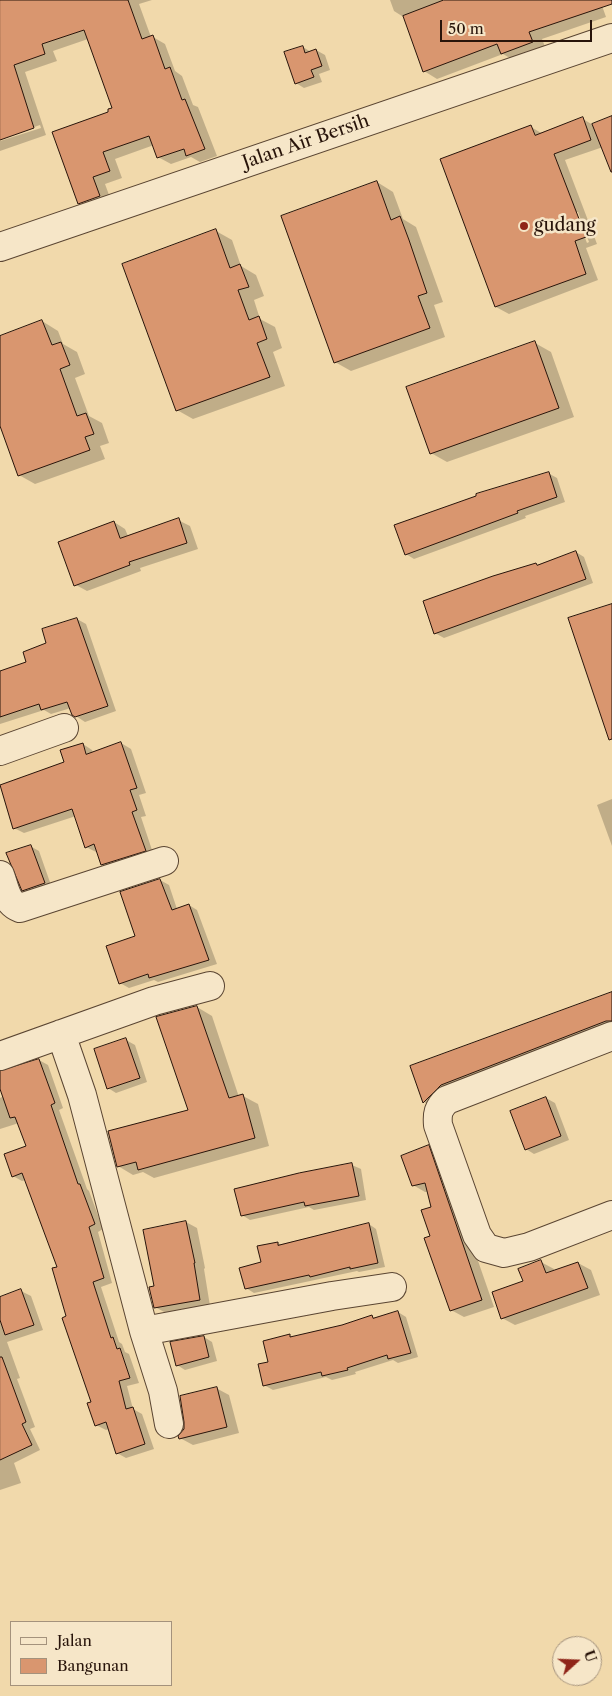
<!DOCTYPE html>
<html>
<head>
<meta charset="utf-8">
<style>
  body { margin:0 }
  #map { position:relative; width:612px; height:1696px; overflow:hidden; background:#f1d9ab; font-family:"Libre Caslon Text",serif }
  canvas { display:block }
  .legend { position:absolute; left:10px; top:1621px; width:162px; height:65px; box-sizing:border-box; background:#f6e6c8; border:1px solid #a4927c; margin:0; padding:6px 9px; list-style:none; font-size:15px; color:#28140a }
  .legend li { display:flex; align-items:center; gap:10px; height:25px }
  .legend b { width:25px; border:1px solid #a4927c }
  .north { position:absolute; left:552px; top:1636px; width:50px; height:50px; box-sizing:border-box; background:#f6e6c8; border:1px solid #a4927c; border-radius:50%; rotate:70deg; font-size:14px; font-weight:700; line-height:20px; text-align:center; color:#28140a }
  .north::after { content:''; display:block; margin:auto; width:18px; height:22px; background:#8f2418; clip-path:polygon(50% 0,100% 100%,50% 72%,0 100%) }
  .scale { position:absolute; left:440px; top:20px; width:152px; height:22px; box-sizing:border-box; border:2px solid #28140a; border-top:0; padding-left:6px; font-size:15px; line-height:18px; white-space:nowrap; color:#28140a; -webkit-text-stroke:4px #f6e6c8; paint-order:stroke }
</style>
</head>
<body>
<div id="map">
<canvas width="612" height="1696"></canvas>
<ul class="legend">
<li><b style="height:6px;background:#f6e6c8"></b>Jalan</li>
<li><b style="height:14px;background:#d9966f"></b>Bangunan</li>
</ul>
<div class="north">U</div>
<div class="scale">50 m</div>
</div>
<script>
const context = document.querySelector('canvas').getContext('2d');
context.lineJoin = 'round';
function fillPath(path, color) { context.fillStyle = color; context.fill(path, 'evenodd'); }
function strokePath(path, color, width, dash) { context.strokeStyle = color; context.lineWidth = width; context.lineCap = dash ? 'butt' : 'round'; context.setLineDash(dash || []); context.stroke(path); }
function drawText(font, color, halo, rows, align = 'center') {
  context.font = font + ' "Libre Caslon Text",serif'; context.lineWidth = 5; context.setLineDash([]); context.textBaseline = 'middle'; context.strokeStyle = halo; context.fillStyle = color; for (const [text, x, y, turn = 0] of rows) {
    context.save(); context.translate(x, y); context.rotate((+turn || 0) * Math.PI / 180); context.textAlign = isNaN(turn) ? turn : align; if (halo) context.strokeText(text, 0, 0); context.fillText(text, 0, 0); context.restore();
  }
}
fillPath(new Path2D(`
  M0,0H152L139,4L151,37H153L165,44L175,71L182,76L193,105L198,107L217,156L200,162L191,157L171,164L158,157L154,145L115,159L122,178L105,184L112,203L92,210L79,203L110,112L114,109L88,39L53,51L57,61L25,72L46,135L0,151V141L41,128L40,125L0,139Z
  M390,0H600L606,17L542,39L546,49L515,61L503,54L437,79L424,71L405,18L394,11Z
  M303,47L311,52L316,50L325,55L330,70L319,74L322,82L304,88L296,83Z
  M612,117V161L603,147L565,160L597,244L586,248L598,280L509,314L496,307L531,127L543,134L583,119L593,125ZM575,212H578L589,242L587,243Z
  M377,182L393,192L403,219L416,227L443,302L434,305L445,337L351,371L335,362Z
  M216,231L232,240L241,266L256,275L264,296L254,300L260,319L275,327L282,348L273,352L285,386L193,419L177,410Z
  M42,321L58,331L63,344L77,352L85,374L75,378L89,416L102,423L109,443L100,446L105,459L35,484L19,475L0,423V337Z
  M535,343L551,352L574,417L447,462L431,453Z
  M548,473L557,478L565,502L525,516L526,518L414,559L406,554Z
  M178,520L190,526L198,549L140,568L141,571L87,591L76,585L114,522L125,529L128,536Z
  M576,552L584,557L593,583L444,638L435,633L536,564L539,566Z
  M77,619L86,624L116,711L85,722L76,716L71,708L51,714L44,710L0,724V672L28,662Z
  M121,743L131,749L146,793L139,795L146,816L141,817L154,856L112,870L102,864L98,852H96L86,847L76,816L24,833L14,828L66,763L83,744L92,750L93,753Z
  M612,799V846L597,805Z
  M30,846L39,851L52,888L32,895L23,890Z
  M160,880L169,885L177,909L189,905L197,910L217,964L158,982L154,980L129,988L120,983Z
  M612,994V1031L436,1109L424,1102L411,1066Z
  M197,1007L212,1016L239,1097L243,1096L258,1104L269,1146L154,1178L143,1172L133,1175L118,1166L189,1110Z
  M126,1040L135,1045L147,1082L116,1093L108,1088Z
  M39,1060L48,1065L63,1108L59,1110L87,1189L89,1191L103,1229L98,1232L112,1283L101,1287L119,1342L122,1344L125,1352L129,1354L139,1383L127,1386L133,1409L142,1414L154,1449L126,1458L117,1453L109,1429L106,1430L96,1425L92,1403L68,1317L59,1267L26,1180L22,1181L13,1176L27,1147L19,1123L0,1129V1098L4,1096L0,1084V1072Z
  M546,1098L555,1103L569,1140L534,1154L526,1149Z
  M429,1147L441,1154L494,1307L464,1317L451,1310L432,1236V1208L428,1192H425L413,1185Z
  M352,1165L361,1169L366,1200L314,1210L309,1207L250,1220L242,1215Z
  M186,1222L197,1228L205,1268L204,1269L210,1306L166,1313L155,1307L156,1287Z
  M369,1224L376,1229L385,1267L359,1272L357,1271L254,1293L246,1288L277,1243L282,1245Z
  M541,1262L554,1269V1272L578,1263L591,1270L600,1295L515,1325L502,1318L524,1282Z
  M21,1291L31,1296L43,1330L7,1342L20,1378L17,1379L35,1427L30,1429L40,1450L14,1463L21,1483L0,1490V1298Z
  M398,1312L406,1317L418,1357L398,1363L393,1360L355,1372L356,1374L332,1380L326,1377L273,1390L264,1385L269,1363L290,1336L293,1338L342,1326L372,1317L376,1319Z
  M204,1337L212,1342L217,1361L185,1370L177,1365Z
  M216,1388L229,1395L239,1433L193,1445L180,1438Z`), '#0003');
const building = new Path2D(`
  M0,0H128L142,39L153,35L165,69L170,67L182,100L185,99L205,149L186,156L184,149L157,158L149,136L103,152L110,171L93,177L100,196L78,204L52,132L108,112V109L112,108L84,30L42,44L45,54L14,65L34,128L0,140Z
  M444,0H612V4L529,32L533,42L501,54L497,44L423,72L403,16Z
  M303,46L305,53L316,49L322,66L311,70L314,77L295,84L284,52Z
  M612,116V172H611L592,124Z
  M583,117L591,140L554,154L586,237L575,241L586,274L495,307L440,159L531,125L535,135Z
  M377,181L391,220L400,216L409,240L427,293L418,296L430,328L334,363L281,216Z
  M216,229L230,268L240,264L249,287L238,290L249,320L259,316L267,339L257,343L270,377L176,411L122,264Z
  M42,320L52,345L61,342L70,365L60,369L77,416L86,413L94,434L85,437L90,450L18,476L0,426V336Z
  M535,341L559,408L430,454L406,387Z
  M549,472L557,497L517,511L518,513L405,555L394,525L476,496V494Z
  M179,518L187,543L129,562L130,565L74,586L58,542L114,521L120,538Z
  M576,551L586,579L434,634L423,601L493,576L536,563L537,565Z
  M612,604V739L609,740L568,618Z
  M77,618L108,706L75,717L72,715L67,702L41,710L39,704L0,717V671L26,662L23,652L46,643L42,629Z
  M121,742L137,788L130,790L137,810L132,812L146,851L101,865L94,844L85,848L72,809L13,829L0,785L64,762L60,750L83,743L86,754Z
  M31,845L45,883L22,891L6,853Z
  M160,879L172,910L189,904L209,960L149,978L148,974L119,984L106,946L135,936L120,892Z
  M612,992V1021H606L441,1085L423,1103L410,1066Z
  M197,1006L229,1098L243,1094L255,1138L138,1170L136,1162L117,1167L108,1131L188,1110L156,1017Z
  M126,1038L140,1078L107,1089L94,1049Z
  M39,1059L55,1103L51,1105L78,1184H80L95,1224L89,1227L104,1278L93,1282L111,1338L113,1337L117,1349L120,1348L130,1378L119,1381L126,1409L133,1407L145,1444L116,1454L106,1422L95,1426L87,1403L91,1402L62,1318L66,1316L52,1268L57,1267L22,1173L12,1177L4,1154L26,1146L15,1117L10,1118L0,1089V1071Z
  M546,1097L561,1136L525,1150L510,1111Z
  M429,1145L482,1300L450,1311L424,1238L430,1236L421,1210L431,1207L425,1183L412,1186L401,1156Z
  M352,1163L359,1196L305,1206L304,1202L241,1216L234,1189L299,1173Z
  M186,1221L195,1263H194L200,1300L154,1308L149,1287L154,1286L143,1230Z
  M369,1223L378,1263L350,1269V1267L310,1277L309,1275L245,1289L239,1268L261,1262L257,1246L278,1242V1245Z
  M541,1260L546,1273L578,1262L588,1288L501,1319L492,1292L523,1281L518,1269Z
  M21,1289L34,1325L5,1335L0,1320V1297Z
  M398,1311L411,1353L388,1359L387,1355L347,1368L348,1370L322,1376L321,1372L263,1386L258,1364L268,1362L263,1341L290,1334V1337L342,1325L372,1315L373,1318Z
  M204,1336L209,1357L176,1366L170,1342Z
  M0,1357H2L26,1422L22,1424L32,1445L0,1460Z
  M217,1387L227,1427L179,1439L178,1436L184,1429V1422L180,1396Z`);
fillPath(building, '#d9966f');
strokePath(building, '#28140a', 1);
const minor = new Path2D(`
  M0,247L612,38
  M0,751L64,728
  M0,875C5,888 6,903 20,908L164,861
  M61,1034L82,1095L144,1331L163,1391L169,1424
  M612,1036L447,1100C438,1108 437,1114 438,1125L477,1235L486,1248L504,1253L529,1247L612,1215
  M0,1056L154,1001L210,986
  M144,1331L332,1296L392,1287`);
strokePath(minor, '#5a4532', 30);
strokePath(minor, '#f6e6c8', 28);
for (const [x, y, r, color] of [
  [524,226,5,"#8f2418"]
]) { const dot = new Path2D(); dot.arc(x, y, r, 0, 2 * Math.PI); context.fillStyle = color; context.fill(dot); strokePath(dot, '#f6e6c8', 2); }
drawText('18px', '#28140a', '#f6e6c8', [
  ["Jalan Air Bersih",306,142,-19]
]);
drawText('18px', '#28140a', '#f6e6c8', [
  ["gudang",534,226]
], 'left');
</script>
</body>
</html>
